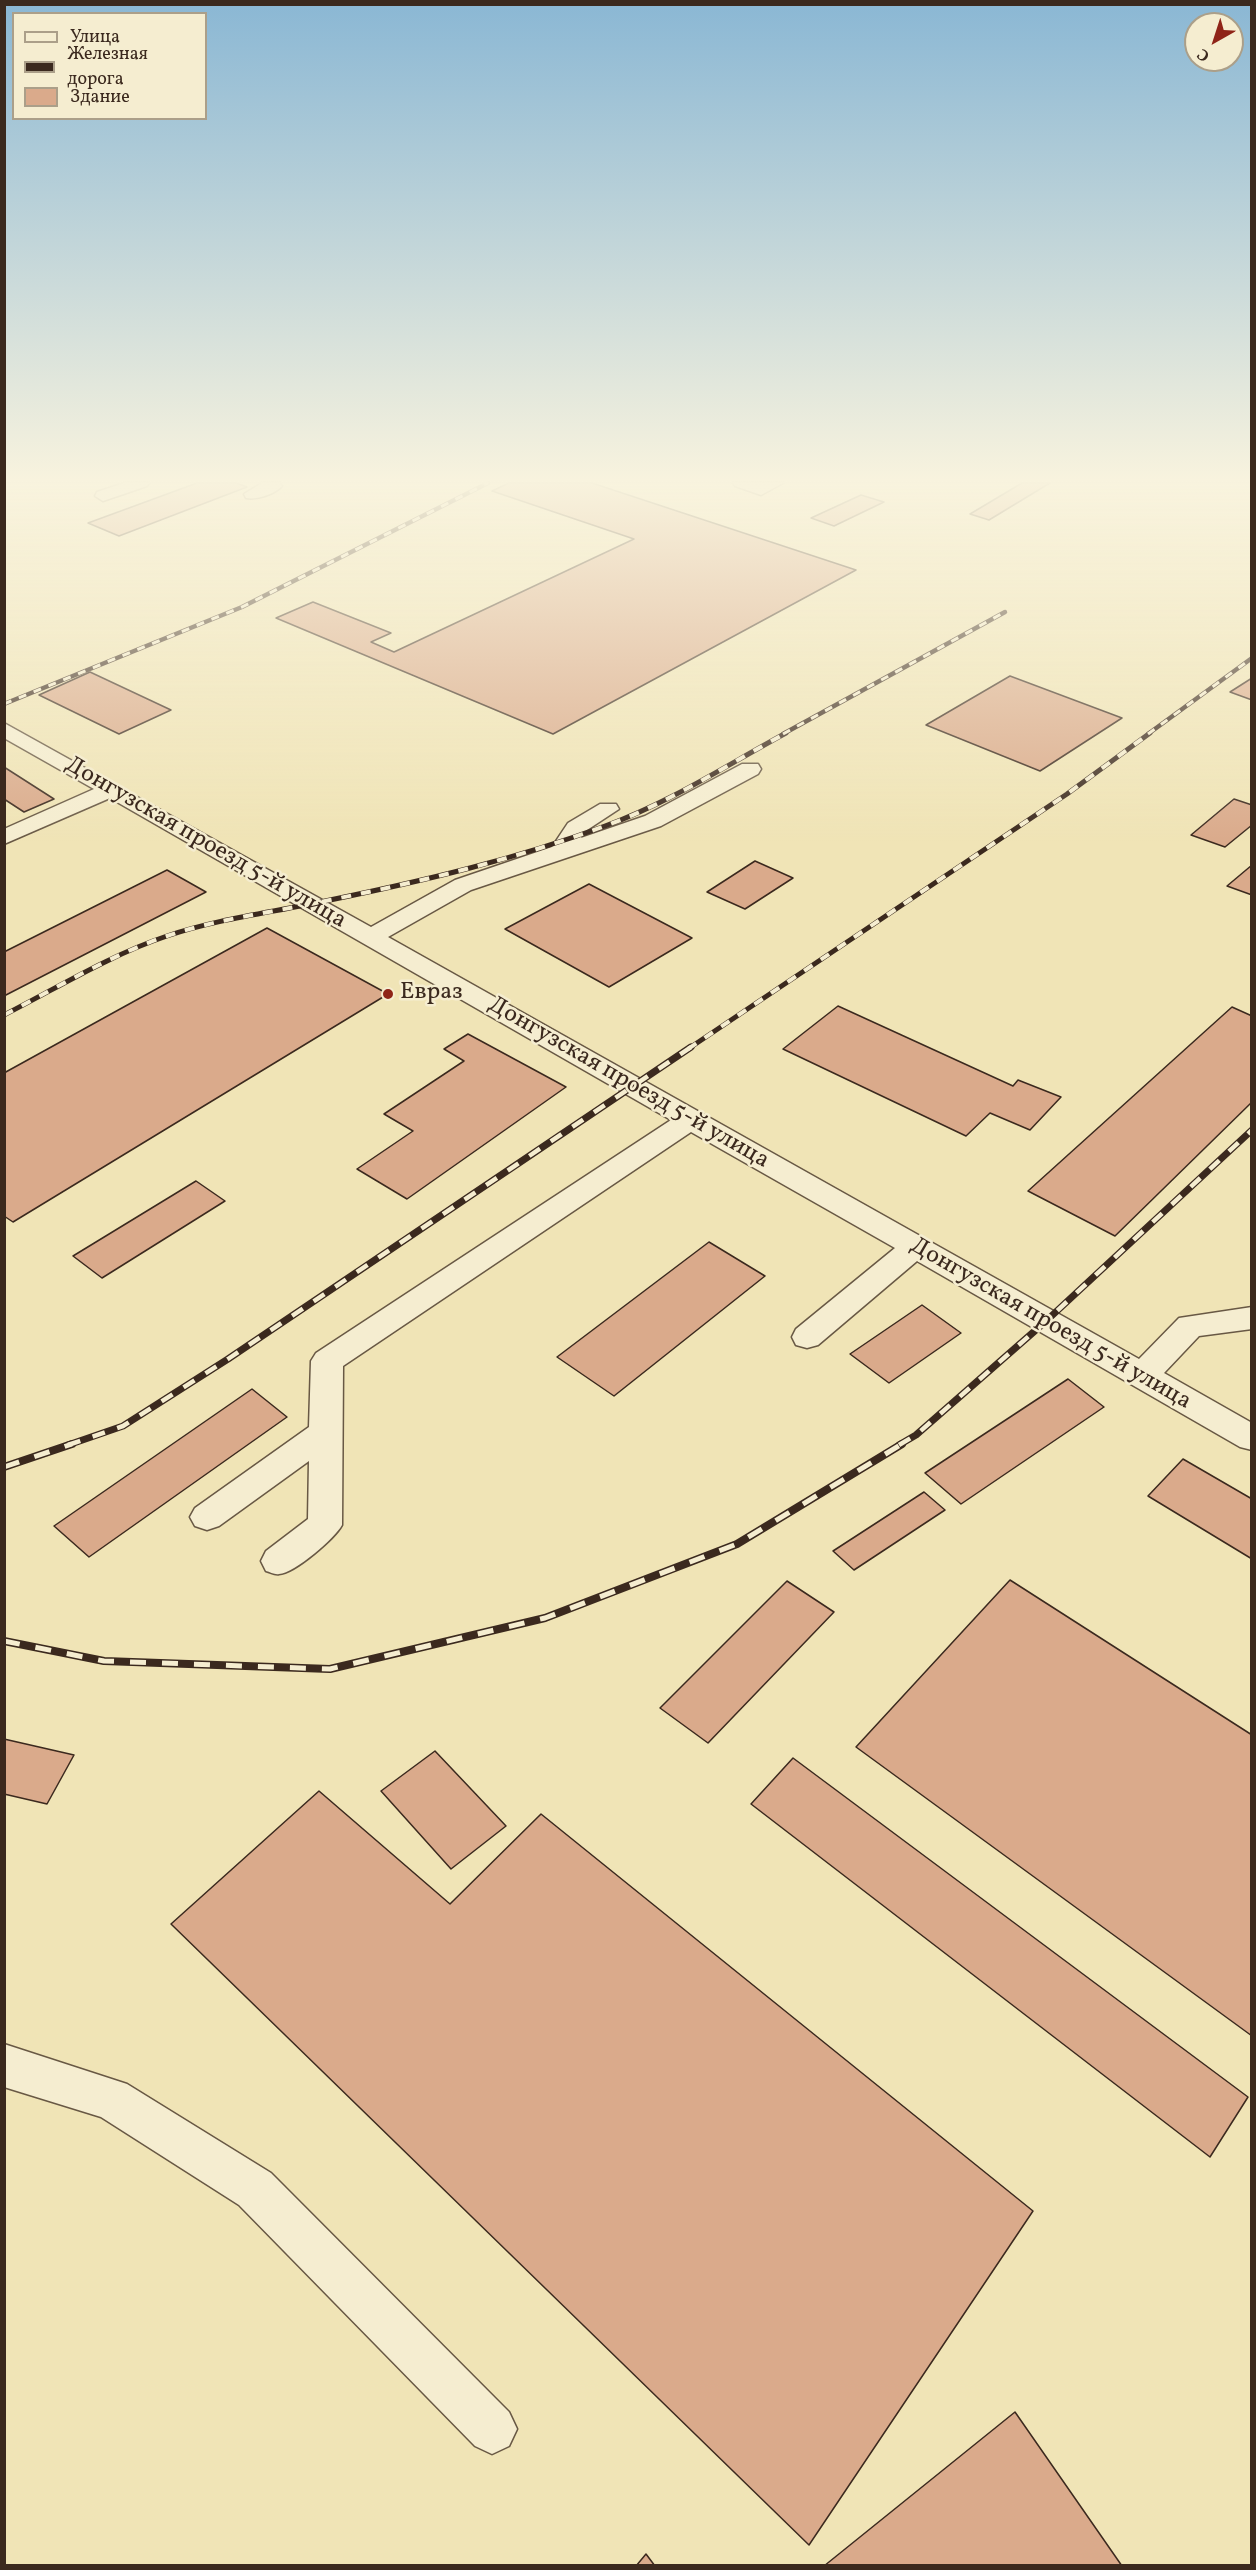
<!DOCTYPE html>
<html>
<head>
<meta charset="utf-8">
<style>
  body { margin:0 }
  #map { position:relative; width:1256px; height:2570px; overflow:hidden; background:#f0e4b6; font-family:Vollkorn,serif }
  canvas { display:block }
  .frame { position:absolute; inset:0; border:6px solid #3b291e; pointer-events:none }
  .legend { position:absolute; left:12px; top:12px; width:195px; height:108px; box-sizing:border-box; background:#f5edd0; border:2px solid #ab9f89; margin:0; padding:8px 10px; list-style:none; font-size:18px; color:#3b291e }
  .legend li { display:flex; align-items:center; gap:12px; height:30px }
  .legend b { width:30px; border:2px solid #ab9f89 }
  .north { position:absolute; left:1184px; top:12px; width:60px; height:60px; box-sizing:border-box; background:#f5edd0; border:2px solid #ab9f89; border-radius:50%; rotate:219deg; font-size:16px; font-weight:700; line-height:24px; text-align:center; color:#3b291e }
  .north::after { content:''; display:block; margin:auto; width:21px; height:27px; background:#8f2418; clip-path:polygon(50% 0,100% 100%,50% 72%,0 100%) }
</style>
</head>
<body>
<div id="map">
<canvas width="1256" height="2570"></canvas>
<div class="frame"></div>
<ul class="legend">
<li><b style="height:8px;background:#f5edd0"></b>Улица</li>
<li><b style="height:8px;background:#3b291e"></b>Железная дорога</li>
<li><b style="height:16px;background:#daaa8b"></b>Здание</li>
</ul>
<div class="north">С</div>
</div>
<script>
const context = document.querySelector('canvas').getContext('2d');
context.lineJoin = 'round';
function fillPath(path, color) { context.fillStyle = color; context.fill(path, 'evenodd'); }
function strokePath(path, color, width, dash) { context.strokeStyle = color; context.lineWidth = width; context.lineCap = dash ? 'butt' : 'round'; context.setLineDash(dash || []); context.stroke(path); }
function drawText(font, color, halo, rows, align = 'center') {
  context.font = font + ' Vollkorn,serif'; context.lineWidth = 5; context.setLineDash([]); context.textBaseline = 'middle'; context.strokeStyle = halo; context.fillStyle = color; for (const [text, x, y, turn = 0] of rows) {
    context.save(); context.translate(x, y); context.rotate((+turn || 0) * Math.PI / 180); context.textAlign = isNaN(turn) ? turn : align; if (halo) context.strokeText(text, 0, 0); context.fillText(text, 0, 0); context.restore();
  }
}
const building = new Path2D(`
  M197,483H236L247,487L119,536L88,523Z
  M509,483H592L856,570L553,734L276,618L313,602L391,633L371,642L394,652L634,539L492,491Z
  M1022,483H1050L989,520L970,514Z
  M861,495L884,502L834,526L811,518Z
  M90,672L171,710L119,734L39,695Z
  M1010,676L1122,718L1040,771L926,725Z
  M1252,678V700L1230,692Z
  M4,767L54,799L24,812L4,799Z
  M1234,799L1252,805V825L1225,847L1191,835Z
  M755,861L793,878L745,909L707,892Z
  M1252,865V895L1227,886Z
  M167,870L206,892L4,996V952Z
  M589,884L692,938L609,987L505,929Z
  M267,928L388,994L13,1222L4,1216V1073Z
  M838,1006L1013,1086L1018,1080L1061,1097L1030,1130L990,1113L966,1136L783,1049Z
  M1232,1007L1252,1016V1102L1115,1236L1028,1191Z
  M468,1034L566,1087L407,1199L357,1169L413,1131L384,1114L464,1061L444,1049Z
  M196,1181L225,1201L102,1278L73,1256Z
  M709,1242L765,1276L614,1396L557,1357Z
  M922,1305L961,1333L889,1383L850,1354Z
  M1068,1379L1104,1407L961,1504L925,1473Z
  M252,1389L287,1417L89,1557L54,1526Z
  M1183,1459L1252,1499V1559L1148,1496Z
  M924,1492L945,1510L854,1570L833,1551Z
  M1010,1580L1252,1735V2036L856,1747Z
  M787,1581L834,1612L708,1743L660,1708Z
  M4,1739L74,1755L47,1804L4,1794Z
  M435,1751L506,1826L451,1869L381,1791Z
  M793,1758L1248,2097L1210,2157L751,1804Z
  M319,1791L450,1904L541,1814L1033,2211L809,2545L171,1924Z
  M1015,2412L1122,2566H824Z
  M646,2554L655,2566H636Z`);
fillPath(building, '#daaa8b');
strokePath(building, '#3b291e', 1.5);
const minor = new Path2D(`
  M124,483H149L147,486L103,501L95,496L97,492Z
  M262,483H280L282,486C275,494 257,500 246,498L244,494Z
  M733,483H783L761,495L735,486Z
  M4,723L371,927L455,880L552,847L568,823L600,804H616L619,809L584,832L581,838L645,816L742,764H758L761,769L758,774L661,826L471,890L388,937L1139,1359L1179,1318L1252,1307V1329L1199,1336L1164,1373L1252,1423V1450L1240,1447L917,1261L818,1345L807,1348L796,1345L792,1337L796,1329L895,1248L691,1132L343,1366L342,1525C335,1538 295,1573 279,1574C275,1575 270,1572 266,1571L261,1561L266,1551L308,1519L309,1461L219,1526L207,1530L195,1526L190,1517L195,1508L309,1427L311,1361L316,1353L671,1120L110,798L4,844V829L94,789L4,738Z
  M4,2044L127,2084L271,2173L509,2412L517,2429L509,2446L492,2454L475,2446L239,2205L101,2117L4,2087Z`);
strokePath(minor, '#685844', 3);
fillPath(minor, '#f5edd0');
const railFar3 = new Path2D(`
  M4,704L242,607L488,483
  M783,734L1005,612
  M1148,734L1252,658`);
const railFar2 = new Path2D(`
  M4,1015C57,988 110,955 167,936C220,918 276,912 330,900C423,881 516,859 605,826C669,803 727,765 786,733
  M688,1049L1067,794L1150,733`);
const railFar1 = new Path2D(`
  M68,1445L123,1426L228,1359L691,1047
  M899,1445L916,1435L1045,1322L1252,1130`);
const rail = new Path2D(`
  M4,1467L72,1444
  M4,1641L104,1661L330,1669L545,1618L737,1544L902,1444`);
strokePath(railFar3, '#3b291e', 4.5);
strokePath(railFar2, '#3b291e', 5);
strokePath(railFar1, '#3b291e', 7);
strokePath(rail, '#3b291e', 8);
strokePath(railFar3, '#f5edd0', 3, [8]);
strokePath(railFar2, '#f5edd0', 4, [10]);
strokePath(railFar1, '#f5edd0', 4.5, [13]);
strokePath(rail, '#f5edd0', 5, [16]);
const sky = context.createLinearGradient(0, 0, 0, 843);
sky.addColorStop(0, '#8ab7d4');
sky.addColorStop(0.57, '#f8f3de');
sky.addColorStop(1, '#f8f3de00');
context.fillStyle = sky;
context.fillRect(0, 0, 1256, 843);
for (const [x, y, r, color] of [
  [388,994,6,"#8f2418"]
]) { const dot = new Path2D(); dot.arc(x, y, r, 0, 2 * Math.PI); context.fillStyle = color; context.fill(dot); strokePath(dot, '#f5edd0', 2); }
drawText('24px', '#3b291e', '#f5edd0', [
  ["Донгузская проезд 5-й улица",205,844,30],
  ["Донгузская проезд 5-й улица",628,1084,30],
  ["Донгузская проезд 5-й улица",1050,1325,30]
]);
drawText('24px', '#3b291e', '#f5edd0', [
  ["Евраз",400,994]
], 'left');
</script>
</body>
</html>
